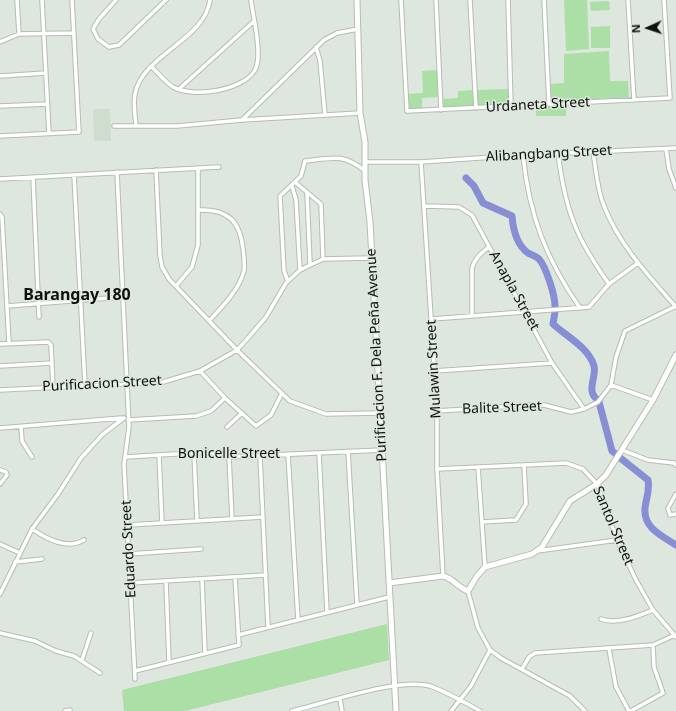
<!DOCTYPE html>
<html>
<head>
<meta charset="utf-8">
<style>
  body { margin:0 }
  #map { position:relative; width:676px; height:711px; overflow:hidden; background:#dee7dd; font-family:"Noto Sans",sans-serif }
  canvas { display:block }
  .north { position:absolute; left:628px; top:8px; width:40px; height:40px; -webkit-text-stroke:3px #dee7dd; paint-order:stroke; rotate:267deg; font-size:11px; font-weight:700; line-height:16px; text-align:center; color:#0e110e }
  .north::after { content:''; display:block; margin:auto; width:14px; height:18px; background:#0e110e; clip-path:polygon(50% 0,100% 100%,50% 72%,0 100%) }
</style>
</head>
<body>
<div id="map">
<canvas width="676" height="711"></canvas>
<div class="north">N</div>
</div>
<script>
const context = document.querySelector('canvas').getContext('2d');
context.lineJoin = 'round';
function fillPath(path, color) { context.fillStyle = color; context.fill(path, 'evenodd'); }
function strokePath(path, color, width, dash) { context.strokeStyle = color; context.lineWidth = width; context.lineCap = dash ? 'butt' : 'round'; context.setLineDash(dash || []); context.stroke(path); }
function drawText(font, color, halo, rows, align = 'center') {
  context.font = font + ' "Noto Sans",sans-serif'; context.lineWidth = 3; context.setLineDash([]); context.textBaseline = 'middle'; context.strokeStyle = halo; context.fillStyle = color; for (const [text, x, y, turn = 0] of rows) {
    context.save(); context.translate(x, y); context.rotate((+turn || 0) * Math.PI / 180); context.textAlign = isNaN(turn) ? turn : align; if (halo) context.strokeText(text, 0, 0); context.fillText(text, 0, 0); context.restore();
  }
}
fillPath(new Path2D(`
  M93,109H110L111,141H94Z`), '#ceddcd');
fillPath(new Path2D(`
  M564,0H587L589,49L566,51Z
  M609,1L610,10L591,11L590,2Z
  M610,26V48H591V27Z
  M609,51L610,81H628L629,97L550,102V84L564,83V54Z
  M437,70L438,97L422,98V109L408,110L407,94L423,93L422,71Z
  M508,89L510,104L478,106L477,90Z
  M473,90L474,105L442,108V99L458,98V91Z
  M566,106V116H536V107Z
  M387,624L389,660L185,711H124L122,690Z`), '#abdfa6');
strokePath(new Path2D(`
  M466,178L474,186L483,203L512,216C513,229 517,245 528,253C531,255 536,256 539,259C546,267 555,295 555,306
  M555,312L553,324C566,336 589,348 594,366C597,377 585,391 598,400
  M599,402L612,451L616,454
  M619,457L648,480C650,491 646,498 645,508C643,528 662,536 676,545`), '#888ed4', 7);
const street = new Path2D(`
  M17,0L19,34
  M42,0L49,133
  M116,0L99,19L93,29L98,39L109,47L119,45L166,0
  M401,0L407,111L670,98L664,0
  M436,0L441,110
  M470,0L476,108
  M508,0L511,106
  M544,0L549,104
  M628,0L634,100
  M0,42L19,34L74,33
  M316,47L320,61L325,115
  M151,66C158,73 165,82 173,87C193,98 243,91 255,70C263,55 253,17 251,0
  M0,76L46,73
  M179,89L253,22
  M0,106L48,104
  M242,120L324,40L337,33L358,29
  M136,125C135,115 133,104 135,94C142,55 205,40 210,0
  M114,126H177L242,120L360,113
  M0,136L79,132L72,0
  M666,149L669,169L676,188
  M593,152C596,170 597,189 604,206C619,245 649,276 676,307
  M558,153C565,210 576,238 609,284
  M523,155C529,215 546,259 580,308
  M365,162H421L523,155L676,148
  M421,162L437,411V469L443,576
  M156,170L160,256L162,267L169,279L237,350L290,401L326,414L380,413
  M117,172L129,427L124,464L135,679
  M74,175L85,385
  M33,177L39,317
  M0,179L219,167
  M296,183L321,204L323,259
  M292,186L296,200L300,270
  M307,193L310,264
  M425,206L459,207L472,215L552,363L584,409
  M199,210C228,209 240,221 243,249C244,256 245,263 244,271C239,290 222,307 209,321
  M0,214L2,217L9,343
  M288,281L284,271L280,196L301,176L305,161C332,158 343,153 365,171
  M176,286L192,267L198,245V168
  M7,306L122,297
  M472,316V268C475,258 481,253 489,247
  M432,319L589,307L609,284L638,263
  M0,344L48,342L51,345L53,387
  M0,366L52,363
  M200,371L225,398L256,426L271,415L282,393
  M434,371L552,363
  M611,385L653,400
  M0,390L163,382L200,371L237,350L248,338L266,317L286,283L300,270L323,259L371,258
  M437,411L530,405H544L571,412L584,409L598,402L611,385L616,357L625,331L676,306
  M128,420L196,416L211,411L225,398
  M21,427L22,441L32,457
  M227,427L242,413
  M0,428L122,418
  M622,450L648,460L674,463L676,465
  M348,451L357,605
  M194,453L197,521
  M319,453L327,612
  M288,454L298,620
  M159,455L162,523
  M260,456L268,627
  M125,457L209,452L229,457L382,450
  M229,457L232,519
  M478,467L485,567
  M437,469L566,463L583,469L597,484L617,540L636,580L653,610L676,637
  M0,470L6,472L7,475L0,484
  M676,494L668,508L670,515L676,514
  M482,522L516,520L526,504L524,465
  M128,525L263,517
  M32,529C47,539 67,550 84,540
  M0,544L20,553
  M537,551L617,540
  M129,554L201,549
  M15,562L42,559
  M202,579L205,653
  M166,581L169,662
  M130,583L266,575
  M468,591L478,628L490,650L501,658L570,696L585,711
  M0,594L32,529L58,494L81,458L103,434L124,418
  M601,619C617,625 638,616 653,610
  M0,633L35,641L56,651L74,656L100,673
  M238,635L389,597
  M609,649L616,687L629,711
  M82,660L91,633
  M522,669L529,657L535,653L653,645L675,635
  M135,671L239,645L235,577
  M340,699L342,711
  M65,711L70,710
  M292,711C326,703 399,677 430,686C447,692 464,702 480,711
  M451,711L471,686L490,650
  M631,711L663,693L654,667L653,645`);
const secondary = new Path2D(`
  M357,0L360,113L365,142V180L370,222L396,711
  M389,583L443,576C453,578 458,588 468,591L477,576L485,567L532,554L542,547L570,501L597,484L606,475L653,400L676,355`);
strokePath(street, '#b4bdb3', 5.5);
strokePath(secondary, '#b4bdb3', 7);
strokePath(street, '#fff', 3.5);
strokePath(secondary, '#fff', 5);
drawText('14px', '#0e110e', '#dee7dd', [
  ["Urdaneta Street",538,105,-3],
  ["Alibangbang Street",549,154,-3],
  ["Anapla Street",514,291,61],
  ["Purificacion F. Dela Peña Avenue",377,355,-93],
  ["Mulawin Street",434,369,-93],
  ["Purificacion Street",102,384,-3],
  ["Balite Street",502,408,-2],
  ["Bonicelle Street",229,454],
  ["Santol Street",613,526,67],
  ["Eduardo Street",129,549,-93]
]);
drawText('bold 16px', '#0e110e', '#dee7dd', [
  ["Barangay 180",77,295]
]);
</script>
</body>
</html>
